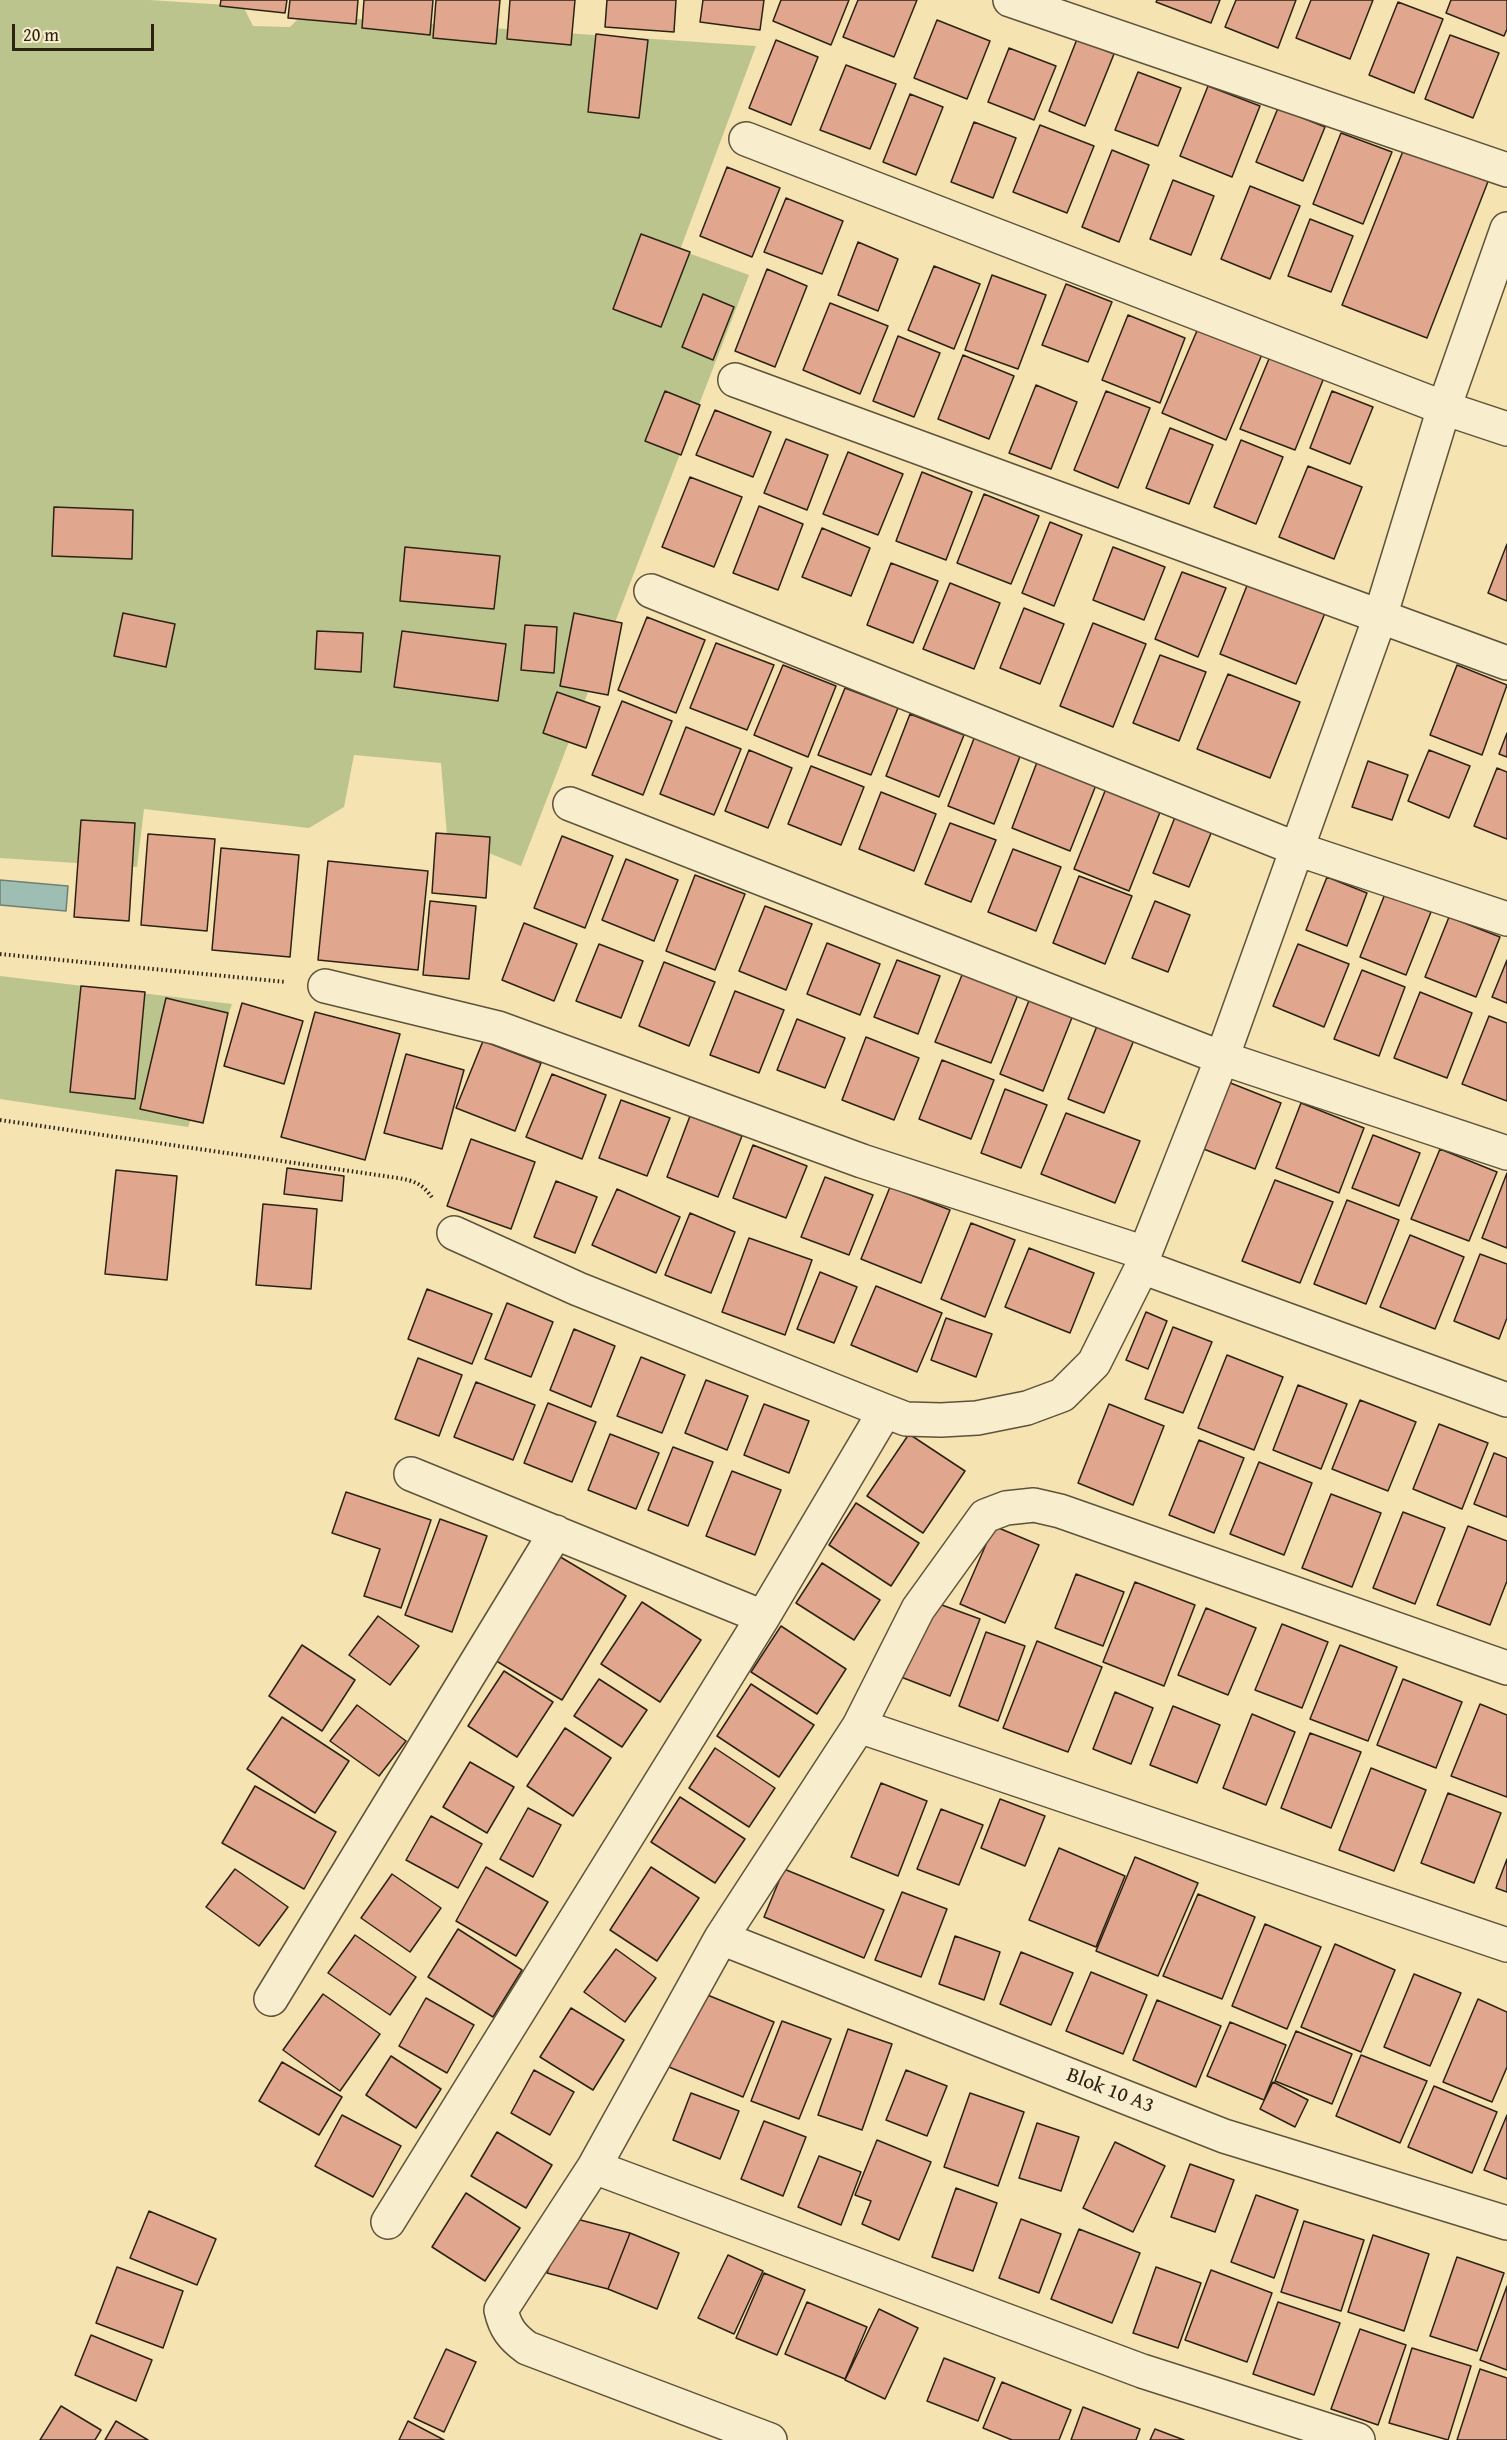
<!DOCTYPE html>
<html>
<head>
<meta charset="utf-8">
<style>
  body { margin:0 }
  #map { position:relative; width:1507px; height:2440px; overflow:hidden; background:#f5e3b1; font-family:"Gentium Book Plus",serif }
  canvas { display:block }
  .scale { position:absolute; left:12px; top:24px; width:142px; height:27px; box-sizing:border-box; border:3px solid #2c2214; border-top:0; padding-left:8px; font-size:18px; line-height:21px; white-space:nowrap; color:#2c2214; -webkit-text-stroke:4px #f8edcc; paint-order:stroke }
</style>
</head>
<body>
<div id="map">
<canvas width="1507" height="2440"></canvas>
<div class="scale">20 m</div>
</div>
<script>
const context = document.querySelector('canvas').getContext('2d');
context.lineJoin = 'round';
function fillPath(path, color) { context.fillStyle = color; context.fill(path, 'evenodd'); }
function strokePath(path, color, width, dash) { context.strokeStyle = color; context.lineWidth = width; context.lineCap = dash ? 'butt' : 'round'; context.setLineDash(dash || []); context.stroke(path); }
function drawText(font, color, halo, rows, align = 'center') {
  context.font = font + ' "Gentium Book Plus",serif'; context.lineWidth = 4.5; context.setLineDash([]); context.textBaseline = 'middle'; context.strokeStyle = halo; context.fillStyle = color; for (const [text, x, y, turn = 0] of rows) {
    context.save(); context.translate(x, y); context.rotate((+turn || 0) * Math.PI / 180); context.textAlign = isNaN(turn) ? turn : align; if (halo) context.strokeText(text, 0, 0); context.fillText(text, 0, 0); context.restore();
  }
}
fillPath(new Path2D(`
  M0,0H149L243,6L253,26L290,27L302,15L756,46L680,250L749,275L521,866L447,836L441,763L354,755L344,807L309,828L144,809L137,867L0,858Z
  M0,976L232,1004L188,1127L0,1099Z`), '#bbc48d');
const water = new Path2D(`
  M0,880L68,886L66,911L0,905Z`);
fillPath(water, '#9ebdb3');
strokePath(water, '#707f73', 1.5);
const building = new Path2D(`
  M221,0H287L285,13L220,6Z
  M290,0H358L356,24L288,18Z
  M364,0H433L430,35L362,28Z
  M436,0H500L496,44L433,38Z
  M510,0H575L571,45L507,39Z
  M607,0H676L674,32L605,27Z
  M703,0H764L760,30L700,22Z
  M781,0H849L831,45L773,21Z
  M858,0H917L894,57L843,37Z
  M1157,0H1220L1211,23L1156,2Z
  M1236,0H1296L1278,48L1225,27Z
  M1311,0H1373L1350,59L1296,38Z
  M1451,0H1507V29L1504,36L1446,13Z
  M1398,2L1443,19L1414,93L1369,75Z
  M937,20L990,41L967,99L914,78Z
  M596,34L648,40L639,118L588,112Z
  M1450,35L1499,53L1473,118L1425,99Z
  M1077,39L1114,54L1085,126L1049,111Z
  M776,40L818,57L791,125L749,108Z
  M1009,48L1056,66L1034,120L988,102Z
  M846,65L896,84L870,149L820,130Z
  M1138,72L1181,88L1158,146L1115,130Z
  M1208,86L1260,106L1232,177L1180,156Z
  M910,94L943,107L916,175L883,162Z
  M1278,108L1325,127L1303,181L1256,162Z
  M974,122L1016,138L993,198L951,182Z
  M1040,125L1094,146L1067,213L1013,192Z
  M1341,133L1392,152L1363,224L1313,204Z
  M1405,146L1489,179L1427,338L1342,305Z
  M1112,150L1149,165L1119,242L1082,227Z
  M727,167L780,188L752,257L700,236Z
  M1173,180L1214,196L1191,255L1150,239Z
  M1250,186L1300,206L1270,279L1221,259Z
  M786,198L843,221L822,274L764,252Z
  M1310,219L1353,236L1331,292L1288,276Z
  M641,234L690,252L661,327L613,309Z
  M858,242L898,259L878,311L838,295Z
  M934,266L980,284L954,349L908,330Z
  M767,269L807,286L775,367L735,351Z
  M992,275L1046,295L1018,369L965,350Z
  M1066,284L1112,302L1088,362L1042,345Z
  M703,294L734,307L713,360L682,347Z
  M830,303L888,326L860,394L803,370Z
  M1128,315L1185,338L1160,403L1102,380Z
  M1199,326L1263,352L1226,440L1162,413Z
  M898,336L940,353L914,417L873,401Z
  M1271,354L1325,375L1295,450L1240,429Z
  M963,355L1014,376L989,439L938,419Z
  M1036,385L1077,402L1051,469L1009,453Z
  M665,391L700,405L681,455L645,441Z
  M1106,391L1150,408L1118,488L1074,470Z
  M1332,391L1373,407L1350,464L1310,448Z
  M715,410L771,432L753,477L696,455Z
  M1170,428L1213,445L1189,504L1146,488Z
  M786,439L828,455L807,510L764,493Z
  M1241,440L1283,457L1256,524L1214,507Z
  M848,452L903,474L878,535L823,514Z
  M1308,466L1362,487L1334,559L1279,537Z
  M922,472L972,492L946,560L896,541Z
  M690,477L742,497L714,567L662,547Z
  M984,494L1039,516L1011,584L957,563Z
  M759,506L803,524L778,590L733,573Z
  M54,507L133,510L132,559L52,556Z
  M1050,522L1082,535L1054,606L1022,593Z
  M822,528L870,548L851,596L802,577Z
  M1507,544V601L1488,593Z
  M405,547L500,556L494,609L400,601Z
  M1113,547L1165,567L1144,620L1093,600Z
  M891,563L938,581L913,643L867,625Z
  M1182,572L1226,588L1198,657L1155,639Z
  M950,583L1000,603L974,669L923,649Z
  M1248,583L1325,613L1296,684L1220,654Z
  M1024,608L1064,624L1040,684L1000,668Z
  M123,613L175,624L166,667L114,656Z
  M574,613L622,623L608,695L560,686Z
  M647,617L705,640L676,713L618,690Z
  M1093,623L1146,644L1113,727L1060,706Z
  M525,625L557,627L554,673L521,670Z
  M317,631L363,633L361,672L315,669Z
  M402,631L506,644L498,701L394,687Z
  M716,643L774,665L747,730L690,708Z
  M1160,655L1206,672L1179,741L1133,723Z
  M783,665L836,686L808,757L754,735Z
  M1457,665L1507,685L1482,755L1430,735Z
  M1228,674L1300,702L1270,778L1197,749Z
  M845,688L898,708L871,775L818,755Z
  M557,692L600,707L586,748L543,733Z
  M622,701L672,721L643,795L592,775Z
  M910,714L964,735L939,797L886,776Z
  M686,727L741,749L714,815L660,794Z
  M978,728L1024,746L994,824L948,806Z
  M1507,733V757L1499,754Z
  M749,750L792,768L768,828L725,811Z
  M1429,750L1470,766L1449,818L1408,801Z
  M1039,757L1098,780L1070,851L1012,828Z
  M1368,761L1408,775L1392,820L1352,807Z
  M811,766L864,787L841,845L788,824Z
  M1497,768L1507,772V839L1474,826Z
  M1111,776L1166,797L1129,891L1074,869Z
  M881,792L936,814L914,871L859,849Z
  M1177,812L1214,826L1189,887L1153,873Z
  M81,820L135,823L129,921L74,917Z
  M950,823L996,840L971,902L925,884Z
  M436,833L490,837L486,898L432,893Z
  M148,834L215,839L207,931L141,925Z
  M562,836L613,856L585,928L534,908Z
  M221,848L299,855L290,957L212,950Z
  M1013,849L1061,867L1036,931L988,912Z
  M626,859L678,880L654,941L602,920Z
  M328,861L428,871L418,970L318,960Z
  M695,875L745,894L715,970L666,951Z
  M1079,876L1132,896L1105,964L1053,943Z
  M1327,877L1367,893L1347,946L1306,930Z
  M1385,894L1431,912L1406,975L1360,957Z
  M430,901L476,906L469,979L423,975Z
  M1155,901L1190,915L1168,972L1132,958Z
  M765,906L812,924L786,990L739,971Z
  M1449,917L1500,937L1476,997L1425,977Z
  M524,923L577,944L554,1001L502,980Z
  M827,943L880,964L860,1015L807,994Z
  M599,944L643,961L621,1018L576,1001Z
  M1298,944L1349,964L1324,1027L1273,1006Z
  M897,960L940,976L918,1034L874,1017Z
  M1507,960V1003L1492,997Z
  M664,962L715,982L689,1046L639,1026Z
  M966,965L1021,987L991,1063L935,1042Z
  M1362,970L1405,987L1379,1056L1334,1039Z
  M81,986L145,992L135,1099L70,1092Z
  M735,991L784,1010L759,1073L710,1055Z
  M1420,992L1472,1013L1447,1078L1394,1058Z
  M166,998L228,1013L203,1123L140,1109Z
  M1030,998L1073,1015L1043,1091L1000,1074Z
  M242,1003L303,1021L284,1084L224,1066Z
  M315,1012L400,1034L365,1160L281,1137Z
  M1489,1016L1507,1023V1101L1462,1084Z
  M797,1019L845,1038L825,1088L777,1070Z
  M1097,1026L1134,1040L1104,1113L1068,1099Z
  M866,1037L919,1058L894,1120L842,1100Z
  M483,1041L541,1063L515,1131L456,1108Z
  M406,1054L464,1070L442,1149L384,1133Z
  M942,1060L994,1080L971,1139L919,1119Z
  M552,1074L606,1095L582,1159L526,1137Z
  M1228,1082L1281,1103L1255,1169L1201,1148Z
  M1005,1089L1047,1105L1021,1168L981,1153Z
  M621,1100L670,1118L647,1176L599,1158Z
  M1301,1103L1364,1128L1339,1193L1276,1168Z
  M1066,1113L1140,1141L1115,1203L1041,1174Z
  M690,1116L742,1136L718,1197L667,1177Z
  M1373,1135L1420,1153L1399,1206L1352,1188Z
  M471,1139L535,1162L511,1229L447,1206Z
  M753,1145L807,1166L786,1218L733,1198Z
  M1440,1149L1497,1172L1469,1241L1411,1219Z
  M287,1168L344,1176L342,1201L284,1194Z
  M116,1170L177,1176L167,1280L105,1274Z
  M1507,1173V1248L1482,1238Z
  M825,1177L873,1195L849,1255L801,1237Z
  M1275,1180L1333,1202L1300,1283L1242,1261Z
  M556,1181L597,1197L575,1253L534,1237Z
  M890,1187L950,1210L921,1283L861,1259Z
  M617,1189L680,1217L656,1273L592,1245Z
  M1347,1200L1399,1220L1366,1304L1314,1284Z
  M263,1204L317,1209L311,1289L256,1285Z
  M690,1213L735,1232L711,1293L665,1275Z
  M971,1223L1015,1240L985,1317L941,1299Z
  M1410,1235L1464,1257L1435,1329L1380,1307Z
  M749,1238L812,1260L785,1335L722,1312Z
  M1029,1248L1094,1273L1070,1333L1005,1307Z
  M1480,1254L1507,1264V1318L1499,1339L1454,1321Z
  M820,1272L857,1287L834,1343L797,1329Z
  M876,1286L942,1313L917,1372L851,1345Z
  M427,1289L492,1314L472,1364L408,1339Z
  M507,1303L553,1322L531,1377L485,1359Z
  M1146,1312L1167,1321L1148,1369L1126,1360Z
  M946,1318L992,1334L976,1377L931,1360Z
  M1173,1327L1212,1342L1183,1413L1145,1399Z
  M574,1329L615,1346L591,1407L550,1390Z
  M1227,1355L1283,1377L1254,1450L1198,1428Z
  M641,1357L685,1375L662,1433L617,1416Z
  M418,1358L462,1375L439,1436L395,1419Z
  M706,1380L748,1396L727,1450L685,1433Z
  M476,1382L535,1405L513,1460L454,1437Z
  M1298,1385L1347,1404L1321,1469L1273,1450Z
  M1360,1400L1416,1422L1388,1491L1332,1469Z
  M548,1403L596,1422L572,1482L524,1463Z
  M764,1404L809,1421L789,1473L744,1455Z
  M1109,1404L1164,1426L1133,1505L1078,1483Z
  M1439,1424L1488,1443L1462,1509L1413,1489Z
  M610,1434L659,1453L636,1509L588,1490Z
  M909,1434L965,1471L923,1533L867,1496Z
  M1199,1440L1244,1458L1214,1533L1169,1515Z
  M673,1447L713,1462L688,1526L648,1510Z
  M1494,1453L1507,1458V1517L1474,1504Z
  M1259,1462L1312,1483L1284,1555L1230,1534Z
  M732,1471L781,1490L755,1555L706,1536Z
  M346,1492L431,1520L401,1608L364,1596L380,1549L332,1533Z
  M1331,1494L1381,1513L1352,1587L1302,1568Z
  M856,1503L919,1543L891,1586L829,1545Z
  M1403,1512L1445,1528L1415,1604L1373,1588Z
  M440,1519L487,1536L452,1632L405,1615Z
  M994,1526L1039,1545L1005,1623L960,1604Z
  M1468,1526L1507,1541V1581L1490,1625L1437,1605Z
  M557,1555L626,1596L562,1700L493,1659Z
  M822,1563L880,1600L854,1640L796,1603Z
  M1076,1574L1124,1592L1103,1646L1055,1628Z
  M1135,1582L1195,1605L1164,1686L1103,1662Z
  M931,1601L980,1619L950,1696L901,1677Z
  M642,1602L701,1640L660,1702L601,1664Z
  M1206,1608L1256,1628L1228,1695L1178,1675Z
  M378,1616L419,1646L390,1685L349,1655Z
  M1282,1624L1328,1642L1302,1708L1255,1690Z
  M781,1626L846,1669L817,1714L751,1672Z
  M986,1632L1025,1646L998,1721L959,1706Z
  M1037,1641L1102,1667L1068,1752L1003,1728Z
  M302,1645L355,1680L322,1731L269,1696Z
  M1340,1645L1397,1667L1368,1741L1310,1719Z
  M504,1671L553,1702L517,1757L468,1726Z
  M599,1679L647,1710L622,1747L574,1716Z
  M1403,1679L1462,1702L1436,1768L1377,1745Z
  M751,1684L814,1725L779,1777L717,1736Z
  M1115,1692L1153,1708L1131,1764L1093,1749Z
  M1480,1704L1507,1715V1797L1451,1776Z
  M357,1705L406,1741L379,1776L330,1741Z
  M1173,1706L1220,1725L1197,1783L1150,1765Z
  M1252,1714L1295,1732L1266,1805L1223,1788Z
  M282,1717L349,1761L315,1813L247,1769Z
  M565,1728L611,1758L573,1816L527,1786Z
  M1310,1733L1361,1752L1331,1828L1281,1808Z
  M715,1748L775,1788L749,1827L689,1788Z
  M470,1762L514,1787L487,1833L443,1807Z
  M1371,1768L1426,1790L1394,1871L1339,1850Z
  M881,1783L927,1801L898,1876L851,1857Z
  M255,1786L336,1832L304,1889L222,1843Z
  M1448,1793L1501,1813L1474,1883L1421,1863Z
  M680,1797L745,1839L715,1883L651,1842Z
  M1000,1799L1045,1816L1025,1866L981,1848Z
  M528,1808L561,1825L533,1877L500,1859Z
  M941,1809L983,1825L959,1885L917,1869Z
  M431,1816L482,1844L458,1888L406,1860Z
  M1059,1848L1125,1876L1096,1947L1029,1920Z
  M1135,1857L1198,1883L1158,1976L1096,1951Z
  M1507,1859V1892L1496,1888Z
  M486,1867L548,1902L516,1956L456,1921Z
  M651,1867L699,1898L657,1961L610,1930Z
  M235,1869L288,1907L259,1946L206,1907Z
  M784,1869L884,1910L864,1958L764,1917Z
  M392,1874L441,1908L410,1952L361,1918Z
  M902,1892L947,1909L921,1977L875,1960Z
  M1198,1894L1255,1917L1222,1999L1163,1976Z
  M1265,1924L1321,1947L1287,2029L1232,2006Z
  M458,1929L522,1970L493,2017L428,1977Z
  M355,1935L416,1977L390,2015L328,1973Z
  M955,1936L1000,1952L984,2000L939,1984Z
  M1335,1944L1395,1970L1361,2052L1301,2027Z
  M616,1949L656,1978L625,2022L584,1992Z
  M1021,1952L1073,1973L1051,2025L1000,2004Z
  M1091,1972L1147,1995L1123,2054L1066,2031Z
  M1414,1974L1461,1993L1430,2066L1384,2047Z
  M700,1992L774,2022L743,2097L669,2067Z
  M323,1994L380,2034L340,2091L283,2050Z
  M426,1998L474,2025L447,2073L399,2046Z
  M1478,1999L1507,2012V2067L1492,2102L1443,2082Z
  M1157,2000L1221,2026L1196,2087L1133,2060Z
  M571,2008L624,2040L593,2090L540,2057Z
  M782,2021L831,2039L799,2119L751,2101Z
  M1230,2022L1286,2045L1264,2100L1207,2076Z
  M848,2029L892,2044L862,2130L818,2115Z
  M1296,2031L1352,2054L1332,2104L1275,2081Z
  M1361,2055L1427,2081L1400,2143L1336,2116Z
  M391,2056L441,2089L416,2128L366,2095Z
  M282,2062L342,2097L319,2135L259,2101Z
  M534,2070L574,2092L550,2135L511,2113Z
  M906,2070L947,2086L927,2136L886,2120Z
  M1273,2082L1308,2100L1295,2127L1260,2109Z
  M1434,2086L1497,2112L1472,2173L1408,2147Z
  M691,2093L739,2111L720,2159L673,2140Z
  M970,2093L1024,2112L998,2186L944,2167Z
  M342,2115L401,2146L373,2197L315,2166Z
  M1507,2115V2179L1484,2170Z
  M764,2121L806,2137L783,2196L741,2179Z
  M1037,2123L1079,2137L1061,2191L1019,2178Z
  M497,2132L552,2165L526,2208L471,2176Z
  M877,2140L931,2162L899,2240L862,2224L871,2201L855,2195Z
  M1115,2142L1165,2166L1133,2232L1083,2208Z
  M819,2156L861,2172L841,2225L798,2207Z
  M1190,2164L1234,2180L1215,2232L1171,2217Z
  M956,2188L997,2203L973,2271L932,2257Z
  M466,2193L520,2228L485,2281L432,2247Z
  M1256,2195L1298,2210L1274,2278L1231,2262Z
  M149,2211L216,2239L197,2285L130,2258Z
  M569,2217L630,2233L608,2289L547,2273Z
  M1021,2219L1061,2234L1039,2293L999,2278Z
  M1304,2221L1364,2240L1341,2311L1281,2292Z
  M1079,2229L1140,2253L1112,2323L1051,2299Z
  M630,2233L679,2253L657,2309L608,2289Z
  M1373,2235L1429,2254L1404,2331L1348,2312Z
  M728,2255L763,2271L734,2334L698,2318Z
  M1457,2257L1504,2273L1477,2351L1430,2336Z
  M117,2267L183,2291L163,2348L96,2323Z
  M1156,2267L1201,2283L1178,2348L1133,2333Z
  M1211,2270L1272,2293L1247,2362L1185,2340Z
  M764,2273L805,2290L777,2355L736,2338Z
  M1507,2286V2370L1480,2360Z
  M807,2302L867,2327L845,2379L785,2354Z
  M1278,2302L1340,2323L1314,2395L1253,2374Z
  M879,2309L918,2328L885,2399L845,2380Z
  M1360,2329L1406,2345L1378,2425L1331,2409Z
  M91,2335L152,2360L136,2401L75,2375Z
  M1412,2348L1471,2366L1448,2440L1389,2423Z
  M446,2349L476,2362L444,2432L414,2418Z
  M944,2358L995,2378L978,2421L927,2401Z
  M1480,2369L1507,2378V2440H1457Z
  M1002,2382L1071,2410L1059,2440H1012L983,2428Z
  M61,2406L101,2430L95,2440H40Z
  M1083,2407L1140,2429L1136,2440H1071Z
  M116,2421L148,2440H105Z
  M408,2421L444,2440H399Z
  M1155,2429L1184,2440H1150Z`);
fillPath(building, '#e0a78e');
strokePath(building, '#2c2214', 1.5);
const street = new Path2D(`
  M1010,0L1507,170
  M746,139L1444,408L1507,429
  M735,380L1507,663
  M651,591L1297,849L1507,919
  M570,804L1222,1058L1507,1153
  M325,986L498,1028L862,1161L1145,1253L1142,1267L1094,1363L1062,1395L1027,1408L977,1418L941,1420L906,1419L885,1411L578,1289L454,1233
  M1145,1253L1222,1058L1380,617L1444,408L1507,229
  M1142,1267L1507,1400
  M411,1474L763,1617
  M859,1726L1507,1945
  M721,1938L1224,2136L1507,2223
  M271,1999L556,1532
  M594,2167L1142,2371L1358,2440
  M388,2222L763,1617L885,1411
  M770,2440L527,2348C512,2337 505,2328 501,2310L594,2167L721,1938L859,1726L918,1609L985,1516L1006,1508L1034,1505L1060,1511L1507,1668`);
strokePath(street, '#5e523b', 36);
strokePath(new Path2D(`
  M0,954L286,982
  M0,1120L398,1178C415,1181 423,1184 433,1199`), '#2c2214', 4, [1.5, 3]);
strokePath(street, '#f8edcc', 33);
drawText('21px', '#2c2214', '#f8edcc', [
  ["Blok 10 A3",1110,2091,21]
]);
</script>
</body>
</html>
